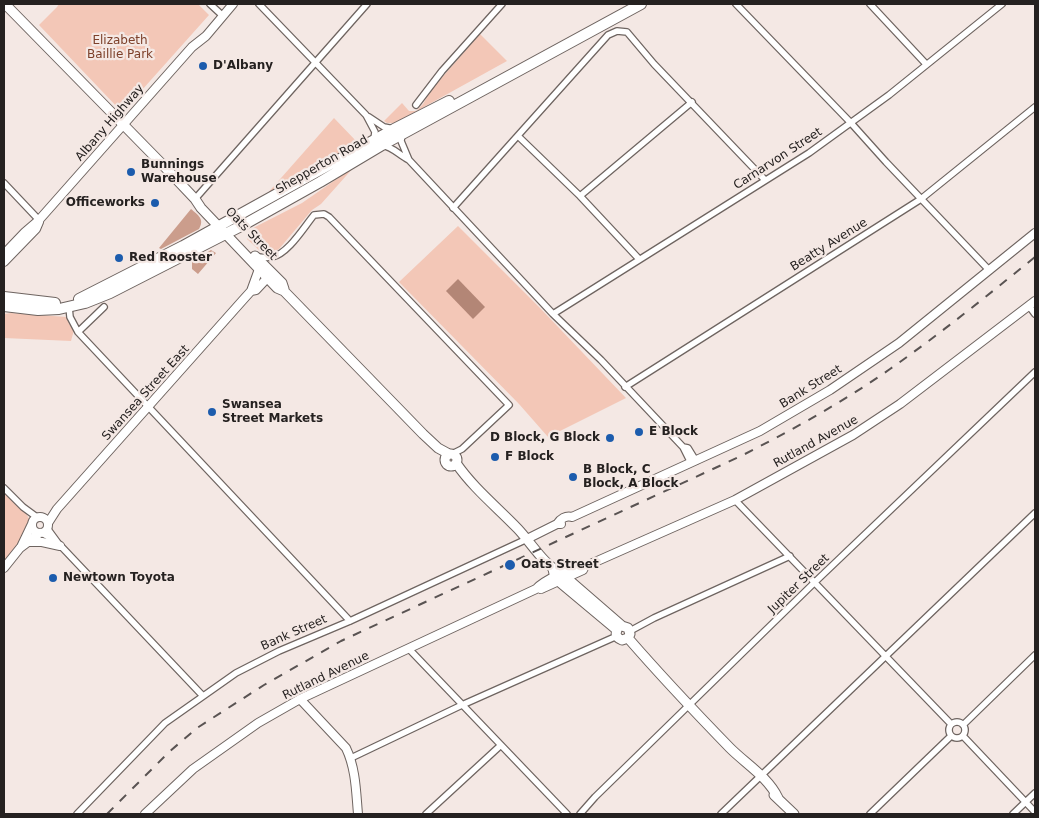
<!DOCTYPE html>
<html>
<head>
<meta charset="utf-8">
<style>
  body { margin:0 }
  #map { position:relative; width:1039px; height:818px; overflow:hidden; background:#f4e8e4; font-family:"DejaVu Sans",sans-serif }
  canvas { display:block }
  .frame { position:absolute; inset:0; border:5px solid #252120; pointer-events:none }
</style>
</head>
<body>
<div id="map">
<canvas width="1039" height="818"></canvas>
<div class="frame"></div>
</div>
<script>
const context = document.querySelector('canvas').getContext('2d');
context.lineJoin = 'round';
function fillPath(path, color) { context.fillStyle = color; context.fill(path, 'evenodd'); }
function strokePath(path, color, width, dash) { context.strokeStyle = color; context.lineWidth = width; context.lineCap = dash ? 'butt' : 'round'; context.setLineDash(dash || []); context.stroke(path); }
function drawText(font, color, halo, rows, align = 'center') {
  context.font = font + ' "DejaVu Sans",sans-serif'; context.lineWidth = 4.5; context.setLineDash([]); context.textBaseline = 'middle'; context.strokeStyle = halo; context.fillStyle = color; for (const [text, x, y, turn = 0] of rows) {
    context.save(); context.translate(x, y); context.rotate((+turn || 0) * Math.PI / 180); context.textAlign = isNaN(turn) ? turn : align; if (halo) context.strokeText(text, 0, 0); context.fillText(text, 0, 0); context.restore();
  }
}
fillPath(new Path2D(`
  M59,4H198L209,15L125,109H119L39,25L57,7Z
  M480,34L507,61L395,123H387L384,121L402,103L409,111H416L423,104L431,90Z
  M334,118L358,143L266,195Z
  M354,167L321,204L312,210L279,249L272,253L261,252L247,239V234L253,228L302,203Z
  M458,226L540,308L626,398L548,437L519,404L399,282Z
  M11,313L67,317L69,324L74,330L71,341L4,338V314Z
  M4,489L23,508L32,524L4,568Z`), '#f3c7b7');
fillPath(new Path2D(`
  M191,209C198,215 205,219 199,229L161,249L159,248Z
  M211,250L216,253L198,274L192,269V261Z`), '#cb9d8c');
fillPath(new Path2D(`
  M458,279L485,307L473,319L446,291Z`), '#b38676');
const street = new Path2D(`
  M210,4L223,16
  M259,4L366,115L375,132L374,139
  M736,4L851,123L886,162L989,270
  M870,4L926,64
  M416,105L442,71L502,4
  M369,117L384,127L394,129
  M402,134L401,141L409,160
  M518,136L580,196L639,259
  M382,145C393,147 399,155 409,160L553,314L601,360L683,447L688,448L696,461
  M4,183L39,220
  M580,196L692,102
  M195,199L367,4
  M453,208L608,35L617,31L627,32L654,64L765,180
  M256,257C261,257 267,258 272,257C288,254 304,227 314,215L324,214L329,217L509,405L462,449L452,454
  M1029,306L1035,314
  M69,307L70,317L78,332L350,621
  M553,314L809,153L889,95L1002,4
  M78,332L104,307
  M625,387L921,199L1035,107
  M683,447L691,463
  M4,488L23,507L38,518
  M735,500L951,724
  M47,528L58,543L202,695
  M42,533L56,542
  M630,631L654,618L790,556
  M409,649L567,814
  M949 730a8 8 0 1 1 16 0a8 8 0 1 1-16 0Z
  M963,725L1035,655
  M963,736L1035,812
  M351,758L462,705L617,636
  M77,814L165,723L236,673L279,651L350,621L527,539
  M426,814L501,745
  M580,814L595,797L815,582L1035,372
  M721,814L1035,513
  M870,814L951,736
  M1013,814L1035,793`);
const secondary = new Path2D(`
  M4,254L25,232L39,220L192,47L206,36L233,4
  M4,262L36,229L39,222
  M251,291L259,269
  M32 525a8 8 0 1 1 16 0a8 8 0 1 1-16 0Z
  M48,523L57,509L242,301L251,291L256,290L271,274
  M557,524C560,519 566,515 572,517L760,431L830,390L899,343L1035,233
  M527,539L557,524H561
  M30,542H42L60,546
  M21,547L32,524
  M4,568L20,548L40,533
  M541,589L583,570
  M300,699L346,748C356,769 356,792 358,814
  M145,814L193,769L258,723L300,699L536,589C544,580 574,566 586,566L735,500L853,435L900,404L1035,301`);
const primary = new Path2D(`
  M5,4L160,162L195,199L201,208L277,288L284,291L423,434L438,448L449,454
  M255,256L282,283L284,289
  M445 460a6 6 0 1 1 12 0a6 6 0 1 1-12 0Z
  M456,463C474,489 497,507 518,529C532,544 544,565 562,574L622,626L628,628L630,634L628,638
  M553,569L555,578L562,584L617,630
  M617,630C615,635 617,638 622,640L628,638
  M628,638C661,676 695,712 730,748C746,764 768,777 778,798
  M774,795L794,814`);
const highway = new Path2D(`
  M4,297L55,303
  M79,299L183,246L394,129L449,101
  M4,306L38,310L59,309L85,303L110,293L245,224L320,182L382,145L641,4`);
strokePath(street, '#6e6460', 8);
strokePath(secondary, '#6e6460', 10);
strokePath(primary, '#6e6460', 11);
strokePath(highway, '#6e6460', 12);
strokePath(street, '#fff', 5.5);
strokePath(secondary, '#fff', 8);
strokePath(primary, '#fff', 9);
strokePath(highway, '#fff', 10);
strokePath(new Path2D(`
  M107,814L169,752L197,728L264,685L341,641L741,456C792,430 843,402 890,369C940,334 988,295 1035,257`), '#595352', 2, [9, 9]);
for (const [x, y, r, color] of [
  [203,66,5,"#1c5cad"],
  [131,172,5,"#1c5cad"],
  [155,203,5,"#1c5cad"],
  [119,258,5,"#1c5cad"],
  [212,412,5,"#1c5cad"],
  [639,432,5,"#1c5cad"],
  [610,438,5,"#1c5cad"],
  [495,457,5,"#1c5cad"],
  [573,477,5,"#1c5cad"],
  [510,565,6,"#1c5cad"],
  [53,578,5,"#1c5cad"]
]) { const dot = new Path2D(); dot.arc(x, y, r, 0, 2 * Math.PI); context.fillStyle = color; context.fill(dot); strokePath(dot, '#f4e8e4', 2); }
drawText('12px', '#7d402a', '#f4e8e4', [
  ["Elizabeth",120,41],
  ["Baillie Park",120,55]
]);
drawText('bold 12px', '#252120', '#f4e8e4', [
  ["D'Albany",213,66],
  ["Bunnings",141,165],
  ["Warehouse",141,179],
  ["Officeworks",145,203,"right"],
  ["Red Rooster",129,258],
  ["Swansea",222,405],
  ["Street Markets",222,419],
  ["E Block",649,432],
  ["D Block, G Block",600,438,"right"],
  ["F Block",505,457],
  ["B Block, C",583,470],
  ["Block, A Block",583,484],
  ["Oats Street",521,565],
  ["Newtown Toyota",63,578]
], 'left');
drawText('12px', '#252120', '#f4e8e4', [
  ["Albany Highway",110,123,-49],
  ["Carnarvon Street",778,159,-33],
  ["Shepperton Road",322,165,-30],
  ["Oats Street",251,234,46],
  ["Beatty Avenue",829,245,-32],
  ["Bank Street",811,387,-32],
  ["Swansea Street East",146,393,-48],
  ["Rutland Avenue",816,442,-29],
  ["Jupiter Street",799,584,-44],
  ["Bank Street",294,633,-24],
  ["Rutland Avenue",326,676,-26]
]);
</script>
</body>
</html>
